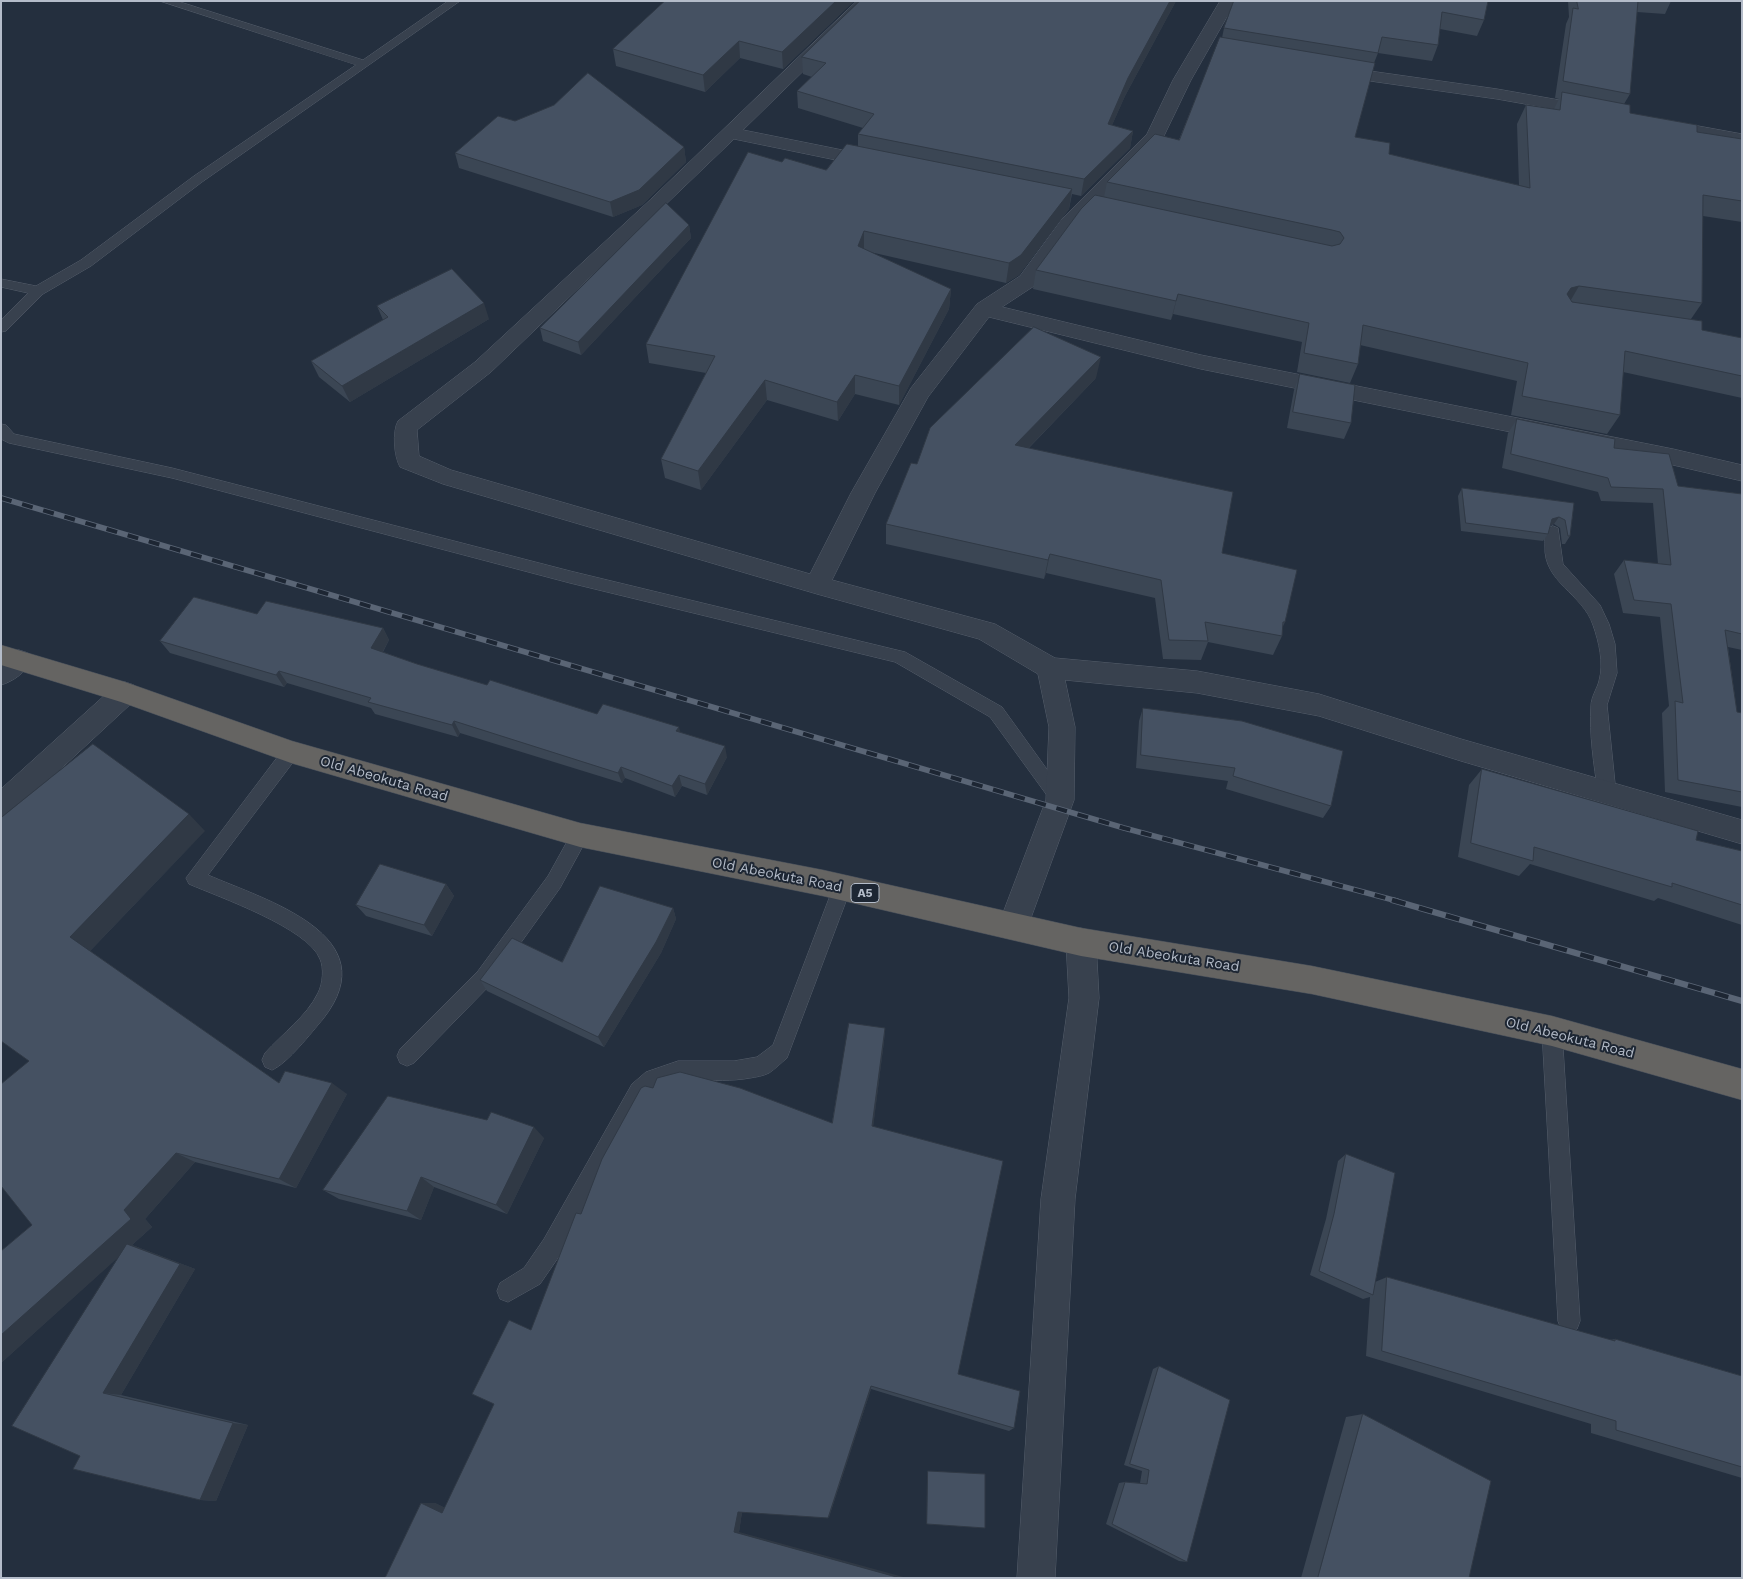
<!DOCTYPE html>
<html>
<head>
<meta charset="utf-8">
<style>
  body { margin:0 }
  #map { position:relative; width:1743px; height:1579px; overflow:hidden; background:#242f3e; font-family:"Work Sans",sans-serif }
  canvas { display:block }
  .frame { position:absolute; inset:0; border:2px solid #b4bcc9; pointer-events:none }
</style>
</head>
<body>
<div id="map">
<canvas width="1743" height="1579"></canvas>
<div class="frame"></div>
</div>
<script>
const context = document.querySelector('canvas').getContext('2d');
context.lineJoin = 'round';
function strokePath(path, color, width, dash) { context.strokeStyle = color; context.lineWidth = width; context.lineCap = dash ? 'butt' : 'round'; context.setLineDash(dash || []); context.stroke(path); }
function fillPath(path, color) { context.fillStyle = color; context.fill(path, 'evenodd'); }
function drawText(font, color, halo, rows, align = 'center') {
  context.font = font + ' "Work Sans",sans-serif'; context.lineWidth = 4; context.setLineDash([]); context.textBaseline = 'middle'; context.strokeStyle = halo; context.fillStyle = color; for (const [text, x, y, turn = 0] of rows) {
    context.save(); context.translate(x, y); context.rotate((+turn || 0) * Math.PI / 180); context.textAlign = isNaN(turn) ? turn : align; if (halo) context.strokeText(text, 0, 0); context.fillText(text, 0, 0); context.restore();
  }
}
const service = new Path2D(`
  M160,1H177L363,60L448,1H460L202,182L91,266L43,294L6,331L1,332V320L28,293L1,287V279L36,286L81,260L194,176L356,65Z
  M1,424L6,425L14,434L172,468L570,571L905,652L1002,707L1069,800L1066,805L1060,808L1054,805L990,717L895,662L570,583L172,478L9,443L1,439Z
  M1553,526L1558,528L1563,564L1600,605L1609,624L1615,644L1617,673L1607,705L1616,793L1613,798L1607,801L1601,798L1598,793C1594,765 1589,734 1591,706C1591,697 1597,689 1599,681C1604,663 1599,642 1593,625C1583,594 1543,582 1545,546C1545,540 1544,534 1548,528Z
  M291,745L297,747L300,752L297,757L208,875C265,900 389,935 323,1019C311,1033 288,1063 272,1070L265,1067L262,1060L265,1053C282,1034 307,1016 318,993C323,983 324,968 320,959C308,928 219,897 189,884L186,878L285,747Z
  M580,827L586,829L589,835L560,888L492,983L414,1063L407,1066L400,1063L397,1056L400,1049L478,971L548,876L574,829Z
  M842,880L848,882L851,888L787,1058C781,1063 775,1069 769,1073C763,1076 756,1077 750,1078C713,1085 677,1071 646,1098L560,1255L540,1284L508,1302L500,1299L497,1291L500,1283L524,1268L544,1239L632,1084L646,1072L678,1061H734L757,1057L773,1045L833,888L836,882Z
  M1552,1022L1559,1024L1562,1031L1580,1321L1577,1329L1569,1332L1561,1329L1558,1321L1542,1031L1545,1024Z`);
const minor = new Path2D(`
  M857,1H875L743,130L882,158L884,162L882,166L875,168L734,139L491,372L417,430L419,456L451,470L810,574L851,493L911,388L977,304L1020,276L1062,219L1147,134L1173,80L1220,1H1236L1191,80L1162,140L1076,227L1034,286L1002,307L1201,355L1673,449L1742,465V481L1673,465L1201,369L989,317L928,397L875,493L832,580L995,624L1055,658L1197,671L1319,694L1461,739L1742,820V844L1461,761L1319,716L1197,693L1065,680L1075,727L1074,800L1028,926L1023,936L1013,939L1003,936L998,926L1046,800L1049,727L1038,674L979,639L817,594L443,484L400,467C394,456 392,432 398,421L475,362L650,200Z
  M1334,66L1497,89L1593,106L1599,107L1602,111L1599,115L1593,116L1497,99L1328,75L1325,71L1328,67Z
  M1660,119L1742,134V146L1654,128L1651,124L1654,120Z
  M19,650L28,653L32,660C26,672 14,681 1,685V660L10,653Z
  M125,682L134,685L138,693L134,701L11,815L1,819V789L116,685Z
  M1081,928L1091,932L1096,942L1099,998L1075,1199L1055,1578H1017L1041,1199L1069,998L1066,942L1071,932Z`);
const trunk = new Path2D(`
  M1,645L125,682L292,741L580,823L823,870L1081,928L1312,966L1552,1016L1742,1069V1100L1552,1046L1312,994L1081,956L823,896L580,847L291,763L121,702L1,665Z`);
strokePath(service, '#565f6c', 1);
strokePath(minor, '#565f6c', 1);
strokePath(trunk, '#434c59', 1);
fillPath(service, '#38414e');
fillPath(minor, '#38414e');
fillPath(trunk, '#656462');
const railFar1 = new Path2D(`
  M1,498L1124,828L1397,901`);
const rail = new Path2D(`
  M1392,900L1742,1001`);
strokePath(railFar1, '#5a6575', 5.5);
strokePath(rail, '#5a6575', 6);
strokePath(railFar1, '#1d2633', 4, [11]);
strokePath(rail, '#1d2633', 4.5, [14]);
fillPath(new Path2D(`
  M665,1H854L783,69L740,58L705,92L616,66L613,49Z
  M860,1H1176L1125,96L1112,125L1133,131L1130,148L1081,196L1072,194L1069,209L1019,275L1006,283L870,252L951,289L949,309L899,405L855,394L838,421L767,400L701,490L665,478L661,459L706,373L649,363L646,344L782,162L826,170L858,146V134L863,128L798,108L797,91L812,77L803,74L802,57Z
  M1488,1L1484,20L1477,36L1440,29L1438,45L1432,61L1378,53L1374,63L1355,137L1389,154L1519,186L1517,124L1526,105L1554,109L1559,99L1555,98L1566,24L1569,17L1568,1H1671L1665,14L1637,12L1630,94L1624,104L1630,113L1697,132L1742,139V222L1703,216L1702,303L1691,319L1702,330L1742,338V398L1623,372L1620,415L1607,434L1511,415L1517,381L1360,345L1358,364L1350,383L1297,372L1302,342L1173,314L1171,320L1033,289L1036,270L1104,197L1107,182L1179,140L1222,38L1224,28Z
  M515,121L684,147L686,162L642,205L613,217L459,168L455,153Z
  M689,225L691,238L581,355L543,341L540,328Z
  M377,306L489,319L350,402L319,377L311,361L383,320Z
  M1300,374L1351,423L1344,439L1287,428L1294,390Z
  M1096,378L1029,448L1222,553L1285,622L1282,628V636L1273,655L1208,642L1201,660L1163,659L1155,598L1046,573L1044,579L886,544V524L917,464Z
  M1517,419L1614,448L1678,486L1742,494V650L1728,647L1737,712L1742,713V807L1665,792L1662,713L1669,706L1660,617L1623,613L1614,574L1624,560L1658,564L1653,503L1601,501L1598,492L1502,468L1508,433Z
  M1462,488L1574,503L1570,536L1565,544H1562L1560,528L1554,524L1550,526L1548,534L1543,541L1461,531L1458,496Z
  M257,614L383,628L389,640L383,652L417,664L487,685L597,714L680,732L727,757L707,795L682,786L675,797L625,778L622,783L460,733L458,737L375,714L371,708L287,683L284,687L170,653L160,641Z
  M1143,708L1331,806L1323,818L1226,789L1228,781L1136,768L1139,721Z
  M1482,769L1696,840L1742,851V925L1658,898L1654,901L1530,864L1519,876L1458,857L1469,785Z
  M205,831L90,951L279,1083L347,1094L296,1188L195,1162L145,1219L152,1227L132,1245L195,1269L121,1395L248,1425L216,1501L200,1500L80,1456L119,1256L1,1363V1251L32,1225L29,1061L1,1041Z
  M446,884L454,896L432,936L366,916L356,905Z
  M673,908L676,919L661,953L604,1047L487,991L480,980L562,962Z
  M885,1028L884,1041L873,1126L958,1374L1014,1428L1009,1431L871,1389L829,1517L742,1512L739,1532L385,1578L421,1503H435L445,1508L531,1330L581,1214L653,1088L832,1123Z
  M544,1138L507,1214L434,1187L421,1220L339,1199L323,1190Z
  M1346,1154L1375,1282L1387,1277L1610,1340L1615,1339L1742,1376V1478L1591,1433V1424L1366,1356L1370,1297L1363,1299L1310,1275L1326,1219L1338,1161Z
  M1159,1366L1187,1562L1179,1561L1106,1524L1119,1483L1125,1482L1140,1483L1142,1471L1124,1465L1153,1369Z
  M1363,1414L1469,1578H1301L1346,1417Z
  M928,1471L985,1528L927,1524Z`), '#3b4654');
fillPath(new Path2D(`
  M836,1H854L783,69L782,52Z
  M1170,1H1176L1125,96L1105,141L1108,124L1128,78Z
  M739,41L740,58L705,92L703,75Z
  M1133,131L1130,148L1081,196L1084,179Z
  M684,147L686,162L642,205L613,217L610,202Z
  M1072,189L1069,209L1019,275L1006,283L1009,263Z
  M689,225L691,238L581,355L578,342Z
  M864,231V251L858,246Z
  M1579,286L1568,305L1567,294L1571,288Z
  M951,289L949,309L899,405V386Z
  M1178,294L1173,314L1171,320L1176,301Z
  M484,303L489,319L350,402L342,386Z
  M1101,357L1096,378L1012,465L1015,445Z
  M855,375V394L838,421L837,402Z
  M765,380L767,400L701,490L698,471Z
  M1559,517L1554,524L1546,527L1552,519Z
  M1050,554L1046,573L1044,579L1048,560Z
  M383,628L389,640L378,660L371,648Z
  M279,671L287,683L284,687L276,675Z
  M454,721L460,733L458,737L452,725Z
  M679,727L682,738L676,731Z
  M725,746L727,757L707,795L705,784Z
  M621,767L625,778L622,783L618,773Z
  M679,775L682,786L675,797L672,786Z
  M189,814L205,831L90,951L70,937Z
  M446,884L454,896L432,936L424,925Z
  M673,908L676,919L661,953L604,1047L598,1037Z
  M885,1028L884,1041L872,1136V1126Z
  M332,1083L347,1094L296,1188L279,1179Z
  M534,1127L544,1138L507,1214L496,1205Z
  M176,1153L195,1162L145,1219L152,1227L132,1245L195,1269L121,1395L103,1393L132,1245L1,1363V1335L124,1210Z
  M421,1177L434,1187L421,1220L407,1211Z
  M871,1386V1389L829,1517L828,1518Z
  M233,1423L248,1425L216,1501L200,1500Z
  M421,1503H435L456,1513H442Z
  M738,1512H742L739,1532L907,1578H900L734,1532Z`), '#303945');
const building = new Path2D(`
  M665,1H836L782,52L739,41L703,75L613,49Z
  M860,1H1170L1128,78L1108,124L1133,131L1084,179L858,134L874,114L797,91L826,63L802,57Z
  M1234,1H1488L1484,20L1442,12L1438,45L1382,37L1378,53L1224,28Z
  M1577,1H1638L1630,94L1563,81L1573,8L1578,9Z
  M1220,37L1375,63L1355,137L1390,143L1389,154L1530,188L1526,105L1560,110L1562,92L1630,105V113L1697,125V132L1742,139V201L1703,195L1702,303L1579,286L1571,288L1567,294L1572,302L1702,321V330L1742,338V376L1625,351L1620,415L1522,396L1528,363L1363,325L1358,364L1304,353L1309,323L1178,294L1176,301L1036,270L1081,209L1095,195L1332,246L1340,244L1344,238L1340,232L1332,230L1107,182L1155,134L1179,140Z
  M588,73L684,147L639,190L610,202L455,153L498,116L515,121L554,105Z
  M847,144L1072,189L1021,255L1009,263L864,231L858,246L951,289L899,386L855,375L837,402L765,380L698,471L661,459L715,356L646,344L748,152L782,162L785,158L826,170Z
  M666,203L689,225L578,342L540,328Z
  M452,269L484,303L342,386L311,361L388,317L377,306Z
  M1034,327L1101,357L1015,445L1233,492L1222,553L1297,570L1285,622H1283L1282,636L1205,622L1208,641L1169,640L1161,580L1050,554L1048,560L886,524L911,463L917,464L930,428Z
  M1300,374L1355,385L1351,423L1293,412Z
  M1517,419L1615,439L1614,448L1669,454L1678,486L1742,494V634L1725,630L1737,712L1742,713V792L1678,780L1675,701L1683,703L1671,604L1634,600L1624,560L1671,565L1663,489L1611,487L1608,478L1511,454Z
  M1462,488L1574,503L1570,536H1568L1565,520L1559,517L1552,519L1548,534L1466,523Z
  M194,597L257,614L266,601L383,628L371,648L417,664L487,685L490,680L597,714L603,704L679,727L676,731L725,746L705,784L679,775L672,786L621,767L618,773L454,721L452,725L368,702L371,698L279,671L276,675L160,641Z
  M1143,708L1242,721L1343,751L1331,806L1233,776L1235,768L1141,755Z
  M93,744L189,814L70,937L279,1083L285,1071L332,1083L279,1179L176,1153L124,1210L131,1219L1,1335V1251L32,1225L1,1186V1084L29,1061L1,1041V818Z
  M1482,769L1698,831L1696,840L1742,851V905L1672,883V887L1534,847L1533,861L1471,843Z
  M380,864L446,884L424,925L356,905Z
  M600,886L673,908L656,942L598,1037L480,980L512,938L562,962Z
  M849,1023L885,1028L872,1126L1003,1161L958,1374L1020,1391L1014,1428L871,1386L828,1518L738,1512L734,1532L900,1578H385L421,1503L442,1513L494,1404L472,1394L509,1320L531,1330L576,1213L581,1214L602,1159L641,1088L645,1086L653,1088L657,1078L680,1072L740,1088L832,1123Z
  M388,1096L487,1120L491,1112L534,1127L496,1205L421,1177L407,1211L323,1190Z
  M1346,1154L1395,1173L1373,1295L1319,1271L1334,1214Z
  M127,1244L180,1264L103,1393L233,1423L200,1500L73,1469L80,1456L12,1426Z
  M1387,1277L1615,1341V1339L1742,1376V1467L1616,1430V1421L1382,1351Z
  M1159,1366L1230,1400L1187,1562L1112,1524L1125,1482L1147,1484L1149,1470L1130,1464Z
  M1363,1414L1491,1481L1469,1578H1318Z
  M928,1471L985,1474V1528L927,1524Z`);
fillPath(building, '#455162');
strokePath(building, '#303945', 1);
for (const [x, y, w] of [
  [865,893,28]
]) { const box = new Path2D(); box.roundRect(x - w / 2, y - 9.5, w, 19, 4); context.fillStyle = '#1d2633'; context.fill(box); strokePath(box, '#b4bcc9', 1); }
drawText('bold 12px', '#b4bcc9', null, [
  ["A5",865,893]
]);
drawText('14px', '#b4bcc9', '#1d2633', [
  ["Old Abeokuta Road",384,779,16],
  ["Old Abeokuta Road",777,875,11],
  ["Old Abeokuta Road",1174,957,9],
  ["Old Abeokuta Road",1570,1038,14]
]);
</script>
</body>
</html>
